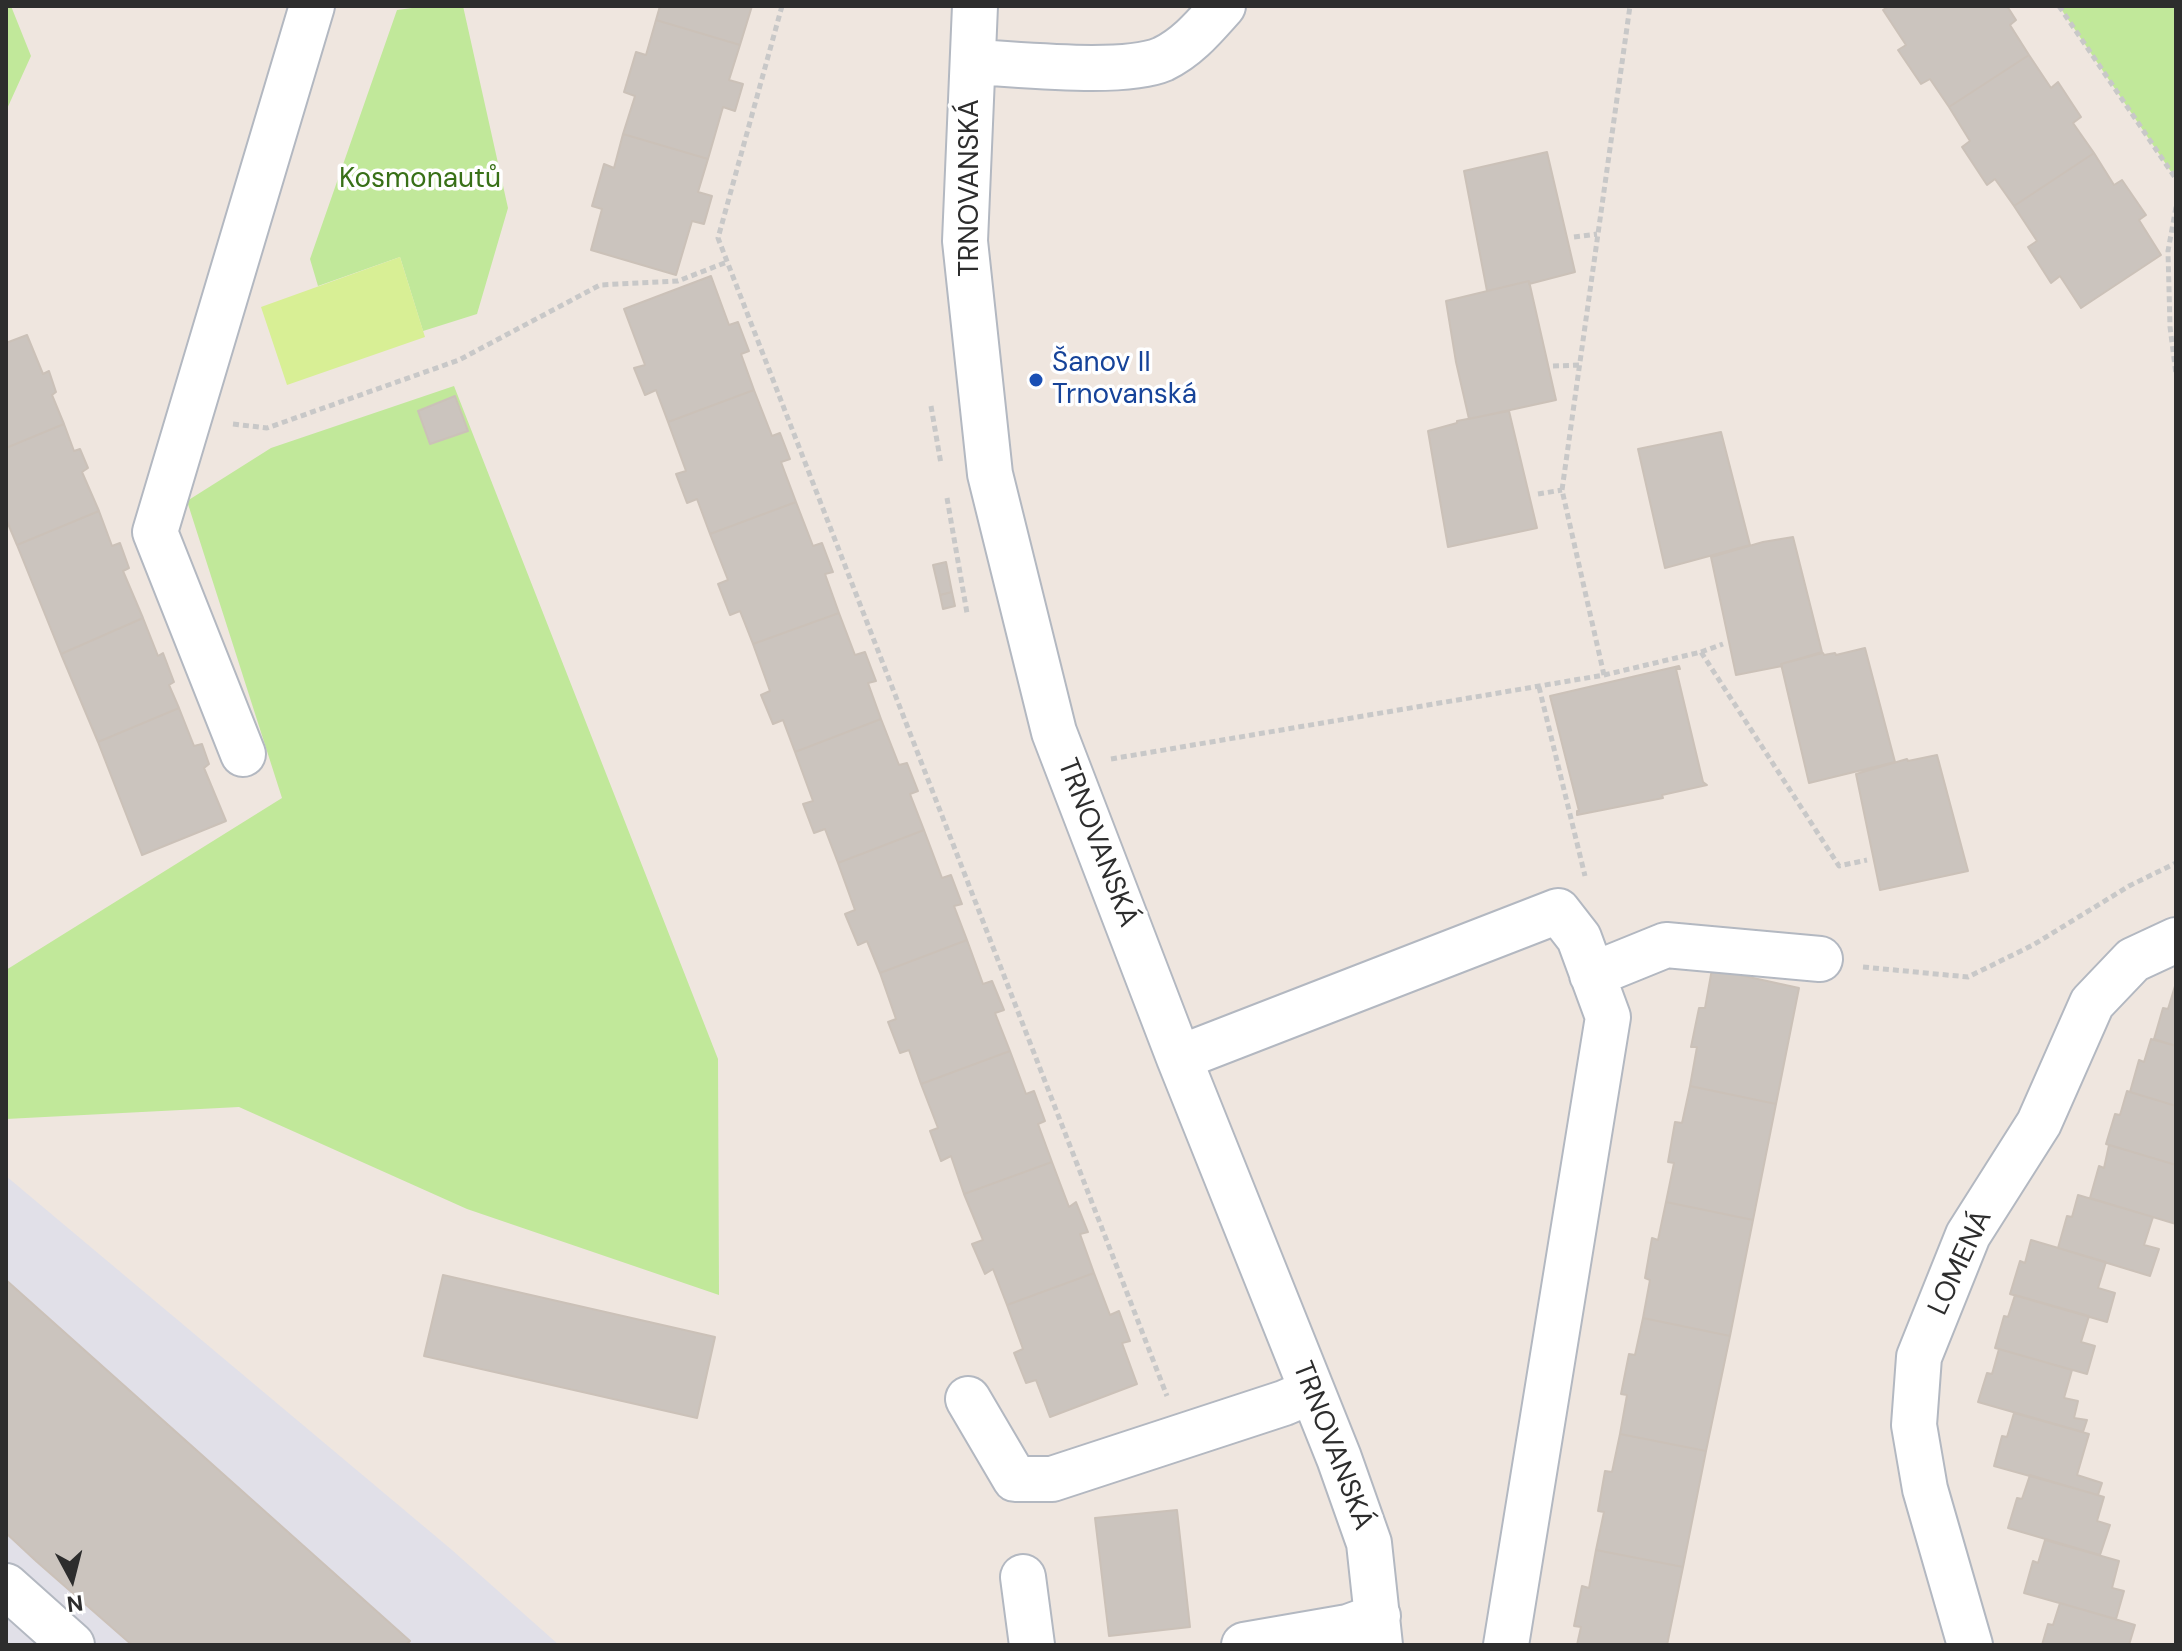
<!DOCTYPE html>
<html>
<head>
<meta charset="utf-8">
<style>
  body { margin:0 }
  #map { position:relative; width:2182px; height:1651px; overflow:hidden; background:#efe6df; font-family:"DM Sans",sans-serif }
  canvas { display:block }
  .frame { position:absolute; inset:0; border:8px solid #2d2d2d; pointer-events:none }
  .north { position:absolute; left:32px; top:1539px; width:80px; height:80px; -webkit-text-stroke:6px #fff; paint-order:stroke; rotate:173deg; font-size:22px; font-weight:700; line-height:32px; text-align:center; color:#2d2d2d }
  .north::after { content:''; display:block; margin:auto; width:28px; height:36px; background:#2d2d2d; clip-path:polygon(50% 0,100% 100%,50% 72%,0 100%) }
</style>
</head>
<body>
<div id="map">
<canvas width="2182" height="1651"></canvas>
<div class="frame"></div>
<div class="north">N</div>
</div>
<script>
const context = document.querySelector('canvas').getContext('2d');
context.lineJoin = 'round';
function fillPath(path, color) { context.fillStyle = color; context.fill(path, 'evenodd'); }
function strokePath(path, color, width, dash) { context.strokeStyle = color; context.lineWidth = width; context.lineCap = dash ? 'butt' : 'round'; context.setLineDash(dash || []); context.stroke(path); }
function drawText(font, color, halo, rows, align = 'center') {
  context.font = font + ' "DM Sans",sans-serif'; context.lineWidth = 7; context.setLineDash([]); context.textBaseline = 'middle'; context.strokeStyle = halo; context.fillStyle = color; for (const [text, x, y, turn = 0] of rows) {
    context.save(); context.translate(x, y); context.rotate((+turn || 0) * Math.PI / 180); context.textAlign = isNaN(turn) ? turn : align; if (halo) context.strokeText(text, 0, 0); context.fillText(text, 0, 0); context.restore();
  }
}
fillPath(new Path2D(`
  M6,1176L452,1550L559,1645H6Z`), '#e1e0e8');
fillPath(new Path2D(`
  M6,6H11L31,56L6,111Z
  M427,6H463L508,208L477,314L423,331L400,257L318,286L310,259L397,10Z
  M2059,6H2176V179Z
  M454,386L718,1059L719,1295L467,1209L239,1107L6,1119V970L282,798L187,501L271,448Z`), '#c1e89a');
fillPath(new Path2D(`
  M400,257L425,337L287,385L261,307Z`), '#d8ef95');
const building = new Path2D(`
  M660,6H752L740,45L656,20Z
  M1889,6H2007L2016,20L2010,25L2029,55L1949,107L1930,79L1921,84L1898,50L1906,45L1883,10Z
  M656,20L740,45L729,80L743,84L735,111L723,107L708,159L623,134L635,96L624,92L636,52L646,55Z
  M2029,55L2051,88L2058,82L2081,117L2073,123L2094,153L2014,206L1995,179L1987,185L1962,147L1970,141L1949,107Z
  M623,134L708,159L698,192L712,196L704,224L692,221L676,275L591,250L602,209L592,206L604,164L614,168Z
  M1547,152L1575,272L1529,284V281L1487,291L1464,171Z
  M2094,153L2114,185L2122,180L2146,215L2139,220L2161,255L2081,308L2060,276L2051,283L2028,247L2037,241L2014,206Z
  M711,276L729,325L738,322L749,351L741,354L754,390L668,422L656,390L645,395L634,368L645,365L624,309Z
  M1529,281L1556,400L1469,419L1456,362L1446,301Z
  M27,335L43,374L49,371L56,392L52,395L64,424L6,448V343Z
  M754,390L772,436L780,433L790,459L781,462L796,502L710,534L697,499L687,503L676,474L686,471L668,422Z
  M455,396L468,431L430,444L418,411Z
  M1509,411L1537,528L1448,547L1428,431L1457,423V421Z
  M64,424L74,451L80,449L88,468L82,472L99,511L17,545L6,519V448Z
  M1721,432L1750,545L1665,568L1638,449Z
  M796,502L813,546L822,543L833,572L825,574L839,613L753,644L740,611L730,615L718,584L728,580L710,534Z
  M99,511L112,546L120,543L129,568L123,571L143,618L61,654L17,545Z
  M1793,537L1822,652L1781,664L1782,666L1736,675L1711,557L1763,542Z
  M946,562L952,592L940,595L933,565Z
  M952,592L955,606L943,609L940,595Z
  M839,613L855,655L865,652L876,681L868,683L881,719L795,752L783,720L773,724L761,695L770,691L753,644Z
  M143,618L158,656L163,653L174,682L169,685L179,708L98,742L61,654Z
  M1865,648L1895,762L1809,783L1781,664L1823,653L1824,655L1835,653L1836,655Z
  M1679,666L1680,669H1676L1703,782L1707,785L1662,795L1663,798L1577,815V811H1579L1550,696Z
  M179,708L194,746L202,744L209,764L204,768L226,821L142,855L98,742Z
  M881,719L899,765L907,763L918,791L910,794L924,830L838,863L825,829L814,833L803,804L813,801L795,752Z
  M1937,755L1968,871L1880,890L1856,774L1907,759L1908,761Z
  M924,830L942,878L951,875L962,904L954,906L967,940L880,973L867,941L858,945L845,914L855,910L838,863Z
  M967,940L983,984L992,981L1004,1010L995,1013L1010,1051L921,1084L909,1050L900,1053L888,1022L896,1019L880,973Z
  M1712,969L1799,988L1776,1104L1690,1086L1697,1047H1691L1699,1008H1705Z
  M2175,986L2176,987V1046L2154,1039L2163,1008L2168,1009Z
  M2151,1039L2176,1046V1106L2130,1092L2139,1060L2144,1062Z
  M1010,1051L1026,1094L1034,1091L1045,1121L1038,1124L1052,1162L964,1194L951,1156L941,1161L930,1131L938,1128L921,1084Z
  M1690,1086L1776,1104L1753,1220L1666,1202L1674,1163L1668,1162L1675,1122L1682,1123Z
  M2127,1091L2176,1106V1165L2106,1144L2115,1114L2120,1115Z
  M2109,1145L2176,1165V1224L2090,1198L2099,1166L2104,1168Z
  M1052,1162L1069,1207L1076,1202L1088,1232L1080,1234L1094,1273L1007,1305L993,1269L985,1274L972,1244L983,1240L964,1194Z
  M2078,1195L2153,1217L2144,1245L2159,1249L2150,1276L2058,1248L2067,1216L2072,1217Z
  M1666,1202L1753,1220L1730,1336L1643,1318L1650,1280L1645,1278L1652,1238L1658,1240Z
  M2031,1240L2106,1262L2098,1288L2115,1293L2107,1322L2010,1294L2020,1261L2025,1263Z
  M1094,1273L1110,1315L1119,1311L1130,1341L1122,1343L1137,1384L1050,1417L1036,1380L1026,1383L1014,1353L1023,1349L1007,1305Z
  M443,1275L715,1337L697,1418L424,1356Z
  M6,1280L410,1641L406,1645H132L36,1561L6,1533Z
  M2015,1295L2089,1316L2081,1342L2095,1346L2087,1374L1995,1348L2004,1316L2008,1317Z
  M1643,1318L1730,1336L1706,1451L1620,1434L1627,1395L1621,1394L1629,1354L1635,1355Z
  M1999,1349L2072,1370L2064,1398L2078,1401L2074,1418L2087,1420L2083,1432L1978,1402L1987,1373L1992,1374Z
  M2014,1413L2089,1434L2077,1475L2102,1483L2098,1495L1994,1466L2002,1436L2007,1437Z
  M1620,1434L1706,1451L1683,1567L1596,1550L1604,1512L1598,1511L1605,1471L1612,1472Z
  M2030,1475L2104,1497L2097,1521L2110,1525L2100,1555L2008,1528L2017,1498L2022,1499Z
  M1177,1510L1190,1627L1109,1636L1095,1518Z
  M2045,1540L2119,1561L2112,1588L2124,1591L2116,1619L2024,1593L2033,1561L2038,1563Z
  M1596,1550L1683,1567L1667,1645H1577L1581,1627L1574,1626L1582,1586L1589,1588Z
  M2060,1603L2135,1625L2129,1645H2042L2048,1624L2053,1625Z`);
fillPath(building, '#cbc4be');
strokePath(building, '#cbc1b8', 2);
const minor = new Path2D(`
  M975,6L965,241L990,474L1054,732L1179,1058L1339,1458L1369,1543L1380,1645
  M973,62C1019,64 1124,76 1163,59C1188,47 1205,26 1223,6
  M243,754L155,532L312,6
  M1592,975L1666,945L1820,959
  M1179,1058L1558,911L1579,938L1608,1017L1506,1645
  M968,1399L1015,1479H1052L1284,1403L1312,1391
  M1023,1577L1032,1645
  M6,1586L72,1645
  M1244,1645L1348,1627L1378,1616
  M1970,1645L1925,1489L1914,1425L1919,1357L1968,1235L2039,1123L2092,1003L2133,960L2176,940`);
strokePath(minor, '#b3b8c1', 48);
strokePath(new Path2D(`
  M782,6L718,238L1167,1396
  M2059,6L2176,179
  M2176,207L2168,251L2170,327L2176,374
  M1574,237L1597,234
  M1553,366L1580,365
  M931,406L941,464
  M233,424L267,428L459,360L600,285L678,281L727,262
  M1538,494L1562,490
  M947,498L967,613
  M1701,652L1723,644
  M1604,675L1701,652L1839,866L1867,860
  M1539,687L1585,876
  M1111,759L1604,675L1562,490L1630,6
  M1863,967L1968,977L2033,945L2129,886L2176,863`), '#c8c8c8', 5, [6, 4]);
strokePath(minor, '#fff', 44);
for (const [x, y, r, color] of [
  [1036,380,8,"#1a4fb4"]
]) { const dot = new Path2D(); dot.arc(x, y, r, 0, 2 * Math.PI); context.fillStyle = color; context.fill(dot); strokePath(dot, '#fff', 3); }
drawText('28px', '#387017', '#fff', [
  ["Kosmonautů",420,180]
]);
drawText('28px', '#2d2d2d', '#fff', [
  ["TRNOVANSKÁ",971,188,-90],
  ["TRNOVANSKÁ",1097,843,69],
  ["LOMENÁ",1961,1263,-65],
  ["TRNOVANSKÁ",1332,1446,69]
]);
drawText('28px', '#164399', '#fff', [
  ["Šanov II",1052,364],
  ["Trnovanská",1052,396]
], 'left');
</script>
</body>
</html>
